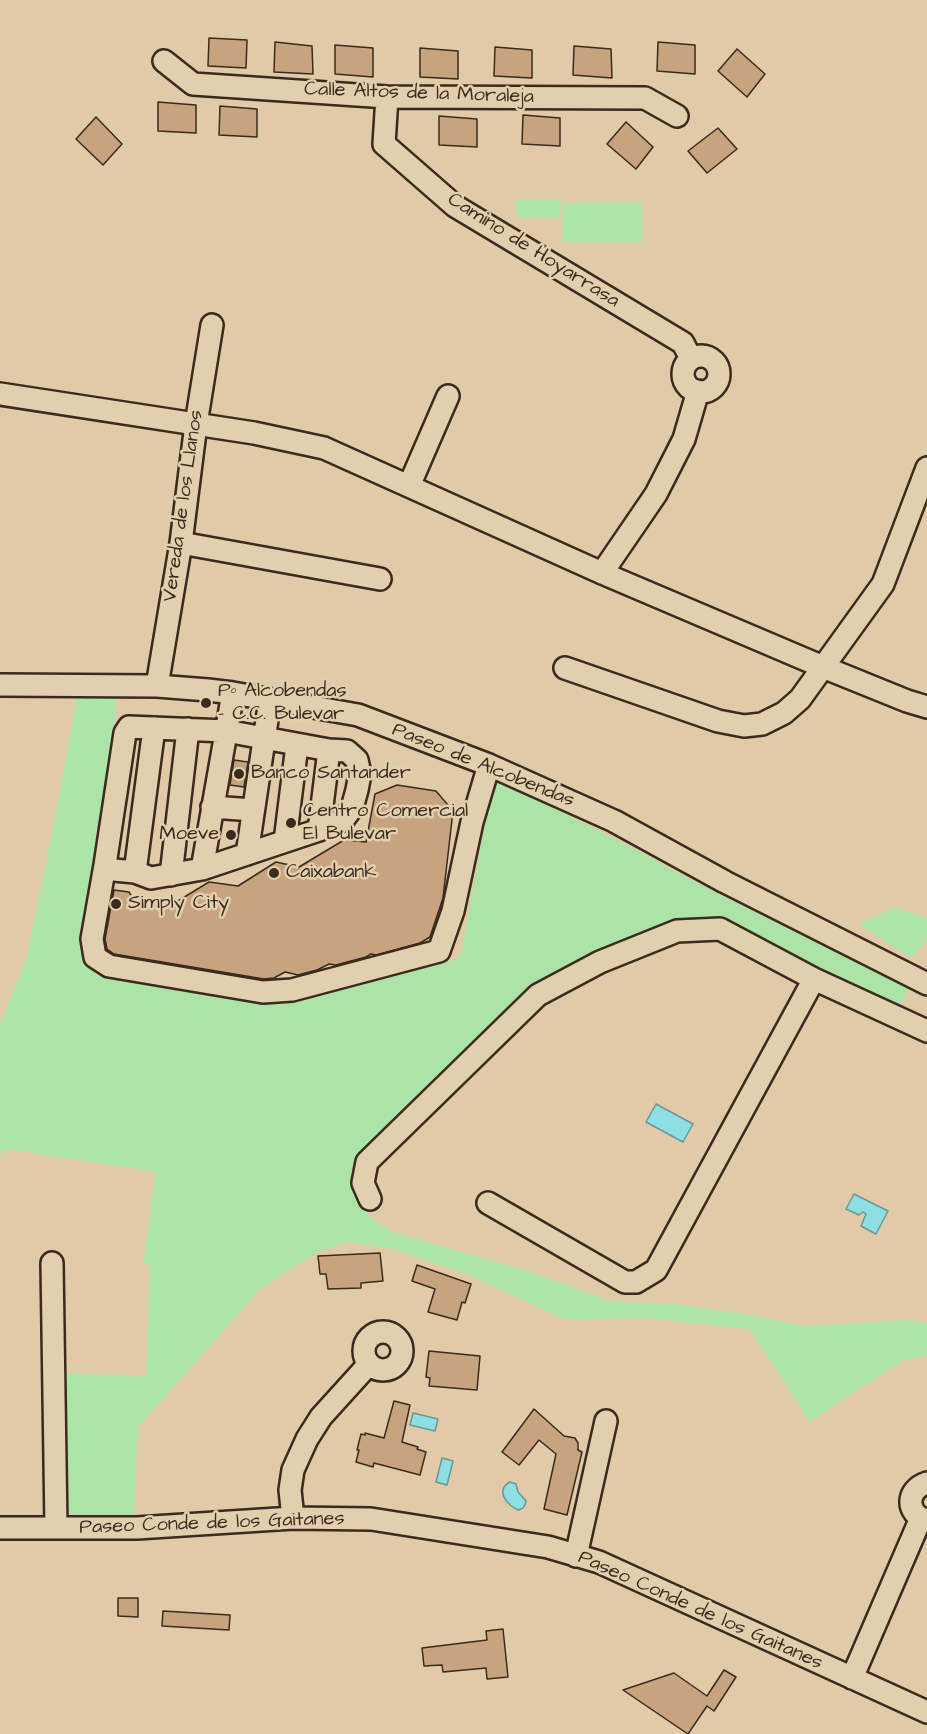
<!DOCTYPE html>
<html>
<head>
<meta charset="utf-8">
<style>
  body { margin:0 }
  canvas { display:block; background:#e0caa7 }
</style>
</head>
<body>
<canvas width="927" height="1734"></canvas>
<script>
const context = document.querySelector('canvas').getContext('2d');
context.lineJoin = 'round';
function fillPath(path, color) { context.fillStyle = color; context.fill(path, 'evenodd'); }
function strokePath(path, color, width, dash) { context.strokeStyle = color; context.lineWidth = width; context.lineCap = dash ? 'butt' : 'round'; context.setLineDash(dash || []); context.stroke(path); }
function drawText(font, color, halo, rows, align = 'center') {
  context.font = font + ' "Architects Daughter",sans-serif'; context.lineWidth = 5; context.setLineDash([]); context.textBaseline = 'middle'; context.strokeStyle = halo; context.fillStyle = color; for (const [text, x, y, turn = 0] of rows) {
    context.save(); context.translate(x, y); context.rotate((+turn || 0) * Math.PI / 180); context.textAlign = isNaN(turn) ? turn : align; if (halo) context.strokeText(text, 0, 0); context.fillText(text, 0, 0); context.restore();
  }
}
fillPath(new Path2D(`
  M517,199H561L560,218L516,217Z
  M563,202H642V242H562Z
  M77,697L116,698V714L91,880L83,949L85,965L95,972L284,1003L454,960L461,954L491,791L495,779L602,832L721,895L909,989L898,1009L725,923L691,917L659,927L535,989L368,1149L355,1165L356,1198L375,1221L393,1232L534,1273L611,1301L676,1304L745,1314L805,1326L906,1320L927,1323V1356L903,1360L809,1422L794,1396L749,1329L646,1318L566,1320L469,1275L393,1249L346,1242L316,1253L260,1289L138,1427L134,1516L85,1518L70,1513L66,1494L63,1373L146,1376L150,1264H143L156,1172L7,1149L0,1155V1025L27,956L51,839Z
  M895,907L927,918V940L911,958L858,924Z`), '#ace3a6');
const water = new Path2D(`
  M656,1104L693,1124L683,1142L646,1122Z
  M854,1194L888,1211L876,1234L861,1226L866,1214L863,1212L859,1215L846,1209Z
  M413,1413L438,1419L435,1431L410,1425Z
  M442,1458L453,1461L447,1485L436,1482Z
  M510,1482L516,1484L518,1492L526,1501C525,1506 524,1508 519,1510C508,1507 494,1490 510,1482Z`);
fillPath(water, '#8ddfe4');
strokePath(water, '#6c9795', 1.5);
const building = new Path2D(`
  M209,38L247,40L246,68L208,66Z
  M275,42L312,46L313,74L274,72Z
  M658,42L695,45V74L657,71Z
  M335,45L373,48V77L335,74Z
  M574,46L611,49L612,78L573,75Z
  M495,47L532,50V78L494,76Z
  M420,48L458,51V79L420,77Z
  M737,49L765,74L747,97L718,71Z
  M158,102L196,105V133L158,131Z
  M220,106L257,109V137L219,135Z
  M523,115L560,118V146L522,144Z
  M439,116L477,119V147L439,145Z
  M96,117L122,144L103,165L76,139Z
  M626,122L653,147L636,169L607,144Z
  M718,128L737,149L707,173L688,151Z
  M234,760L248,762L244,787L230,785Z
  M397,785L436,791L453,811L443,898L430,937L420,943L376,955L371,954L366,957L336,965L329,964L317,970L298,975L285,972L274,978L264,979L114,954L107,949L105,939L114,890L129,892L136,903L168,907L209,882L238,886L276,862L299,867L344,840L366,842L375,794Z
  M380,1253L383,1281L361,1283V1288L328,1289L326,1274H320L318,1256Z
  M417,1265L471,1284L465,1303L462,1302L457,1320L428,1312L435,1289L412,1281Z
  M429,1351L480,1356L477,1390L429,1386L430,1378L426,1377Z
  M394,1401L410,1405L402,1442L418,1447L417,1449L426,1452L420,1475L374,1463L373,1467L356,1462L359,1450H357L361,1434L365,1435V1433L384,1438Z
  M534,1409L564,1436L575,1438L578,1443V1450L582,1452L567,1515L544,1509L556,1454L539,1440L519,1465L502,1452Z
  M118,1598H138V1617L118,1616Z
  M163,1611L230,1615L229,1630L162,1626Z
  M503,1629L508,1677L487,1679L486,1668L443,1672L442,1665L424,1666L422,1648L487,1640L486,1631Z
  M724,1670L736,1677L714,1711L707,1706L688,1734L623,1690L674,1673L707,1696Z`);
fillPath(building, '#c7a37f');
strokePath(building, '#3b2a1e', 1.5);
const minor = new Path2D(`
  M164,61L193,84L387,97L645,98L677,116
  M387,97L384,144L455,206L683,343L691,359
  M683 374a18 18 0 1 1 36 0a18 18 0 1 1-36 0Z
  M0,394L254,433L324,448L602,573L823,667L907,701L927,707
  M409,486L448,396
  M181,543L380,579
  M602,573L656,494L684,439L698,391
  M565,668L718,721L744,726L762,724L784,713L800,699L883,584L927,468
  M0,685L157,686L208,690L233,693L358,715L489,765L614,821L725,882L927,984
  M157,686L181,543L196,424L212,325
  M129,727L226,731L329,750L347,751L357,760L360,774L357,790L352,808L343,820L319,830L202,869L151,878L135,872L114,870L105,865L125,733Z
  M212,807L253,810
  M319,830L329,750
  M285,841L297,745
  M247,854L270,700
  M105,865L92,939L95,957L109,966L263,992L292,990L439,951L453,911L472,822L489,765
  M202,869L233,693
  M135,872L154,728
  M171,875L188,729
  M370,1199L363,1183L367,1162L538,995L600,962L677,931L720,929L814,979L927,1031
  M488,1203L625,1282H636L656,1270L814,979
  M52,1263L56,1528
  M364 1351a19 19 0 1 1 38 0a19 19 0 1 1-38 0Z
  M927,1483C906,1490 905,1513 927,1521
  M293,1518L290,1490L293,1470L307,1439L321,1417L369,1364
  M0,1528H137L293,1518L371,1519L548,1547L599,1562L927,1712
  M576,1556L606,1421
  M852,1678L921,1518`);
strokePath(minor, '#3b2a1e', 26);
strokePath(minor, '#e1cfad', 21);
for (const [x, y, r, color] of [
  [206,703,6,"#3b2a1e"],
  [239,774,6,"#3b2a1e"],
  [291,823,6,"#3b2a1e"],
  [231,835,6,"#3b2a1e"],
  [274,873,6,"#3b2a1e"],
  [116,904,6,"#3b2a1e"]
]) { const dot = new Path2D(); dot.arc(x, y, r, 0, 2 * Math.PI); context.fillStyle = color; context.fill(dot); strokePath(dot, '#e1cfad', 2); }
drawText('20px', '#3b2a1e', '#e1cfad', [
  ["Calle Altos de la Moraleja",419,94,2],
  ["Camino de Hoyarrasa",533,251,32],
  ["Vereda de los Llanos",184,506,-82],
  ["Paseo de Alcobendas",483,766,22],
  ["Paseo Conde de los Gaitanes",212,1524,-2],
  ["Paseo Conde de los Gaitanes",700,1611,24]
]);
drawText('20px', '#3b2a1e', '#e1cfad', [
  ["Pº Alcobendas",218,692],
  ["- C.C. Bulevar",218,715],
  ["Banco Santander",251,774],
  ["Centro Comercial",303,812],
  ["El Bulevar",303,835],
  ["Moeve",219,835,"right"],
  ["Caixabank",286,873],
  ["Simply City",128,904]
], 'left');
</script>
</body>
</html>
